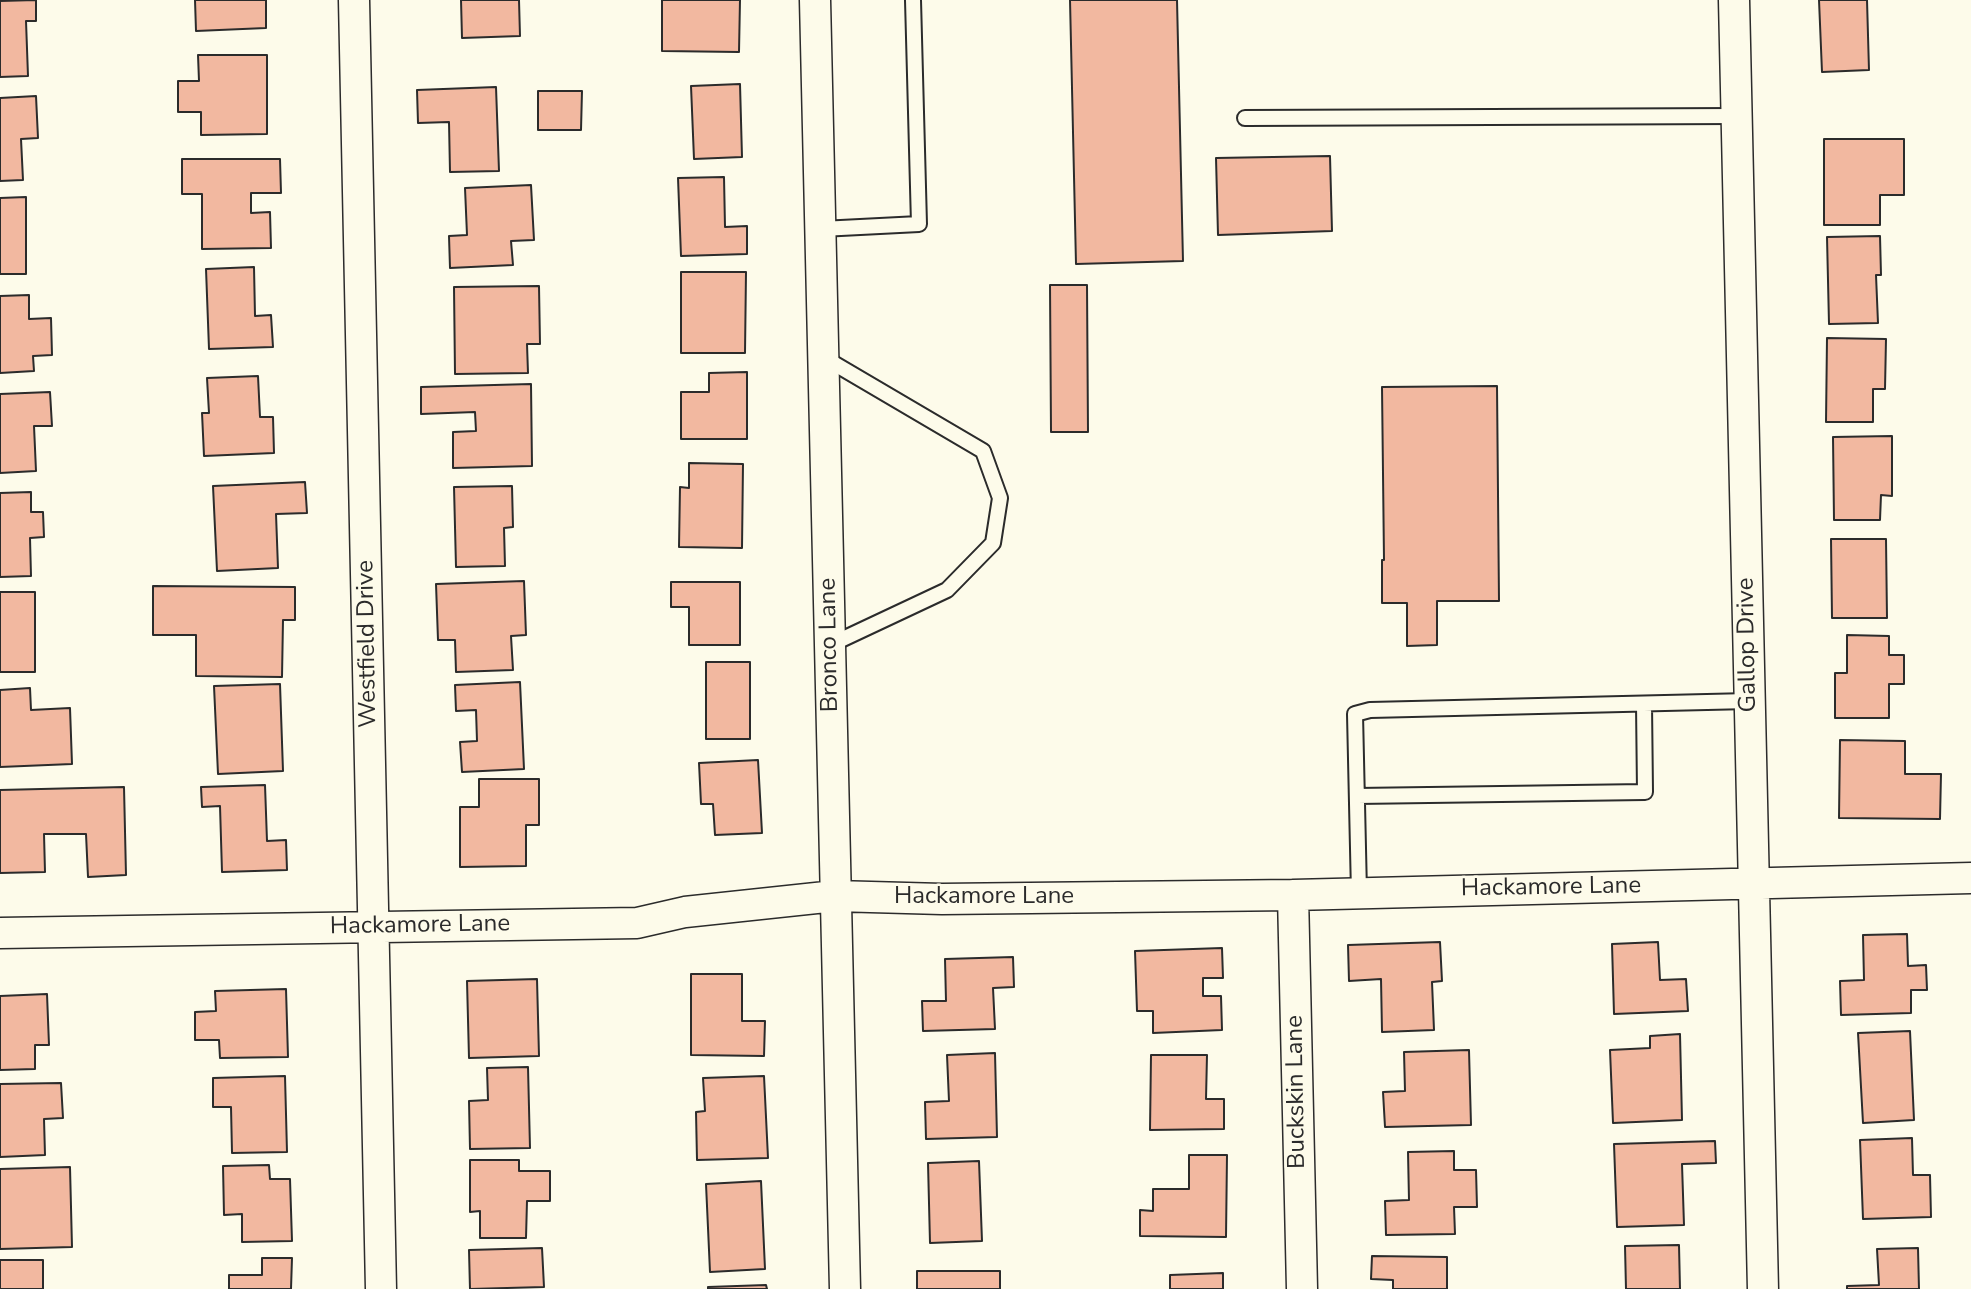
<!DOCTYPE html>
<html>
<head>
<meta charset="utf-8">
<style>
  body { margin:0 }
  canvas { display:block; background:#fdfbea }
</style>
</head>
<body>
<canvas width="1971" height="1289"></canvas>
<script>
const context = document.querySelector('canvas').getContext('2d');
context.lineJoin = 'round';
function fillPath(path, color) { context.fillStyle = color; context.fill(path, 'evenodd'); }
function strokePath(path, color, width, dash) { context.strokeStyle = color; context.lineWidth = width; context.lineCap = dash ? 'butt' : 'round'; context.setLineDash(dash || []); context.stroke(path); }
function drawText(font, color, halo, rows, align = 'center') {
  context.font = font + ' "Nunito Sans",sans-serif'; context.lineWidth = 5; context.setLineDash([]); context.textBaseline = 'middle'; context.strokeStyle = halo; context.fillStyle = color; for (const [text, x, y, turn = 0] of rows) {
    context.save(); context.translate(x, y); context.rotate((+turn || 0) * Math.PI / 180); context.textAlign = isNaN(turn) ? turn : align; if (halo) context.strokeText(text, 0, 0); context.fillText(text, 0, 0); context.restore();
  }
}
const building = new Path2D(`
  M36,0V21H26L28,76L0,77V1Z
  M195,0H266V28L196,31Z
  M461,0H519L520,36L462,38Z
  M662,0H740L739,52L662,51Z
  M1070,0H1177L1183,261L1076,264Z
  M1819,0H1867L1869,70L1822,72Z
  M198,55H267V134L201,135V112H178V81H199Z
  M740,84L742,157L694,159L691,86Z
  M496,87L499,171L450,172L449,122L418,123L417,90Z
  M538,91H582L581,130H538Z
  M36,96L38,138L21,139L23,180L0,181V98Z
  M1824,139H1904V195H1880V225H1824Z
  M1330,156L1332,231L1218,235L1216,158Z
  M182,159H280L281,193H251V213L270,212L271,248L202,249V194H182Z
  M724,177L725,227L747,226V254L681,256L678,178Z
  M531,185L534,240L511,241L513,265L450,268L449,236L467,235L465,188Z
  M26,197V274H0V198Z
  M1880,236L1881,275H1876L1878,323L1829,324L1827,237Z
  M254,267L255,316L271,315L273,347L209,349L206,269Z
  M681,272H746L745,353H681Z
  M1050,285H1087L1088,432H1051Z
  M539,286L540,344H527L528,373L455,374L454,287Z
  M29,295V319L51,318L52,355L33,356L34,371L0,373V296Z
  M1827,338L1886,339L1885,389H1873V422H1826Z
  M747,372V439H681V392H709V373Z
  M258,376L260,417H273L274,453L204,456L202,413H209L207,378Z
  M531,384L532,466L453,468V432L476,431L475,412L421,414V387Z
  M1497,386L1499,601H1437V645L1407,646V603H1382V560H1384L1382,387Z
  M50,392L52,426H34L36,471L0,473V394Z
  M1892,436V496L1881,495L1880,520H1834L1833,437Z
  M689,463L743,464L742,548L679,547L680,487L689,488Z
  M305,482L307,513L276,514L278,568L217,571L213,486Z
  M512,486L513,527L504,528L505,566L456,567L454,487Z
  M31,492V512H43L44,537L30,538L31,576L0,577V493Z
  M1831,539H1886L1887,618H1832Z
  M524,581L526,635L511,636L513,670L456,672L455,640H438L436,584Z
  M671,582H740V645H689V607H671Z
  M153,586L295,587V620H283L282,677L196,676V635H153Z
  M0,592H35V672H0Z
  M1847,635L1889,636V655H1904V684H1889V718H1835V673H1847Z
  M706,662H750V739H706Z
  M520,682L524,769L462,772L460,742L477,741L476,710L456,711L455,685Z
  M280,684L283,771L218,774L214,686Z
  M30,688L31,710L70,708L72,764L0,767V690Z
  M1840,740L1905,741V774H1941L1940,819L1839,818Z
  M758,760L762,833L715,835L713,804H701L699,763Z
  M479,779H539V825H526V866L460,867V807H479Z
  M265,785L267,841L286,840L287,870L222,872L220,806L202,807L201,787Z
  M124,787L126,875L88,877L86,834H44L45,872L0,873V790Z
  M1907,934L1908,966L1926,965L1927,990H1911V1013L1841,1015L1840,981L1864,980L1863,935Z
  M1440,942L1442,981L1432,982L1434,1030L1382,1032L1381,979L1349,981L1348,945Z
  M1658,942L1660,980L1686,979L1688,1011L1614,1014L1612,944Z
  M1222,948L1223,978H1203V996H1221L1222,1030L1153,1033V1011H1137L1135,951Z
  M1013,957L1014,987L993,988L995,1029L923,1031L922,1001H946L945,959Z
  M691,974H742V1021H765L764,1056L691,1055Z
  M537,979L539,1056L469,1058L467,981Z
  M286,989L288,1057L220,1058L219,1040H195V1012L216,1011L215,991Z
  M47,994L49,1045H35V1069L0,1070V996Z
  M1910,1031L1914,1120L1863,1123L1858,1033Z
  M1680,1034L1682,1120L1613,1123L1610,1050L1650,1048V1036Z
  M1469,1050L1471,1125L1385,1127L1383,1092L1405,1091L1404,1052Z
  M995,1053L997,1137L926,1139L925,1102L949,1101L947,1055Z
  M1151,1055H1207L1206,1099H1224V1129L1150,1130Z
  M528,1067L530,1148L470,1149L469,1101L488,1100L487,1068Z
  M285,1076L287,1152L232,1153L231,1107H213V1078Z
  M764,1076L768,1158L697,1160L696,1112L705,1111L703,1078Z
  M61,1083L63,1118L44,1119L45,1155L0,1157V1084Z
  M1912,1138L1913,1175H1930L1931,1217L1863,1219L1860,1140Z
  M1715,1141L1716,1163L1682,1164L1684,1225L1617,1227L1614,1144Z
  M1454,1151V1170H1476L1477,1207H1454L1455,1234L1386,1235L1385,1201L1409,1200L1408,1152Z
  M1189,1155H1227L1226,1237L1140,1236V1210L1153,1211V1189H1189Z
  M470,1160H519V1171H550V1201H527L526,1238H480V1211L470,1212Z
  M979,1161L982,1241L930,1243L928,1163Z
  M269,1165L270,1179H290L292,1241L242,1242V1214L224,1215L223,1166Z
  M70,1167L72,1247L0,1249V1169Z
  M761,1181L765,1269L710,1272L706,1184Z
  M1679,1245L1680,1289H1626L1625,1246Z
  M542,1248L544,1287L470,1289L469,1250Z
  M1918,1248L1919,1289H1847V1286L1879,1285L1877,1249Z
  M1372,1256L1447,1257V1289H1393V1280L1371,1279Z
  M262,1258H292L291,1289H229V1275H262Z
  M0,1260H43V1289H0Z
  M917,1271H1000V1289H917Z
  M1223,1273V1289H1170V1275Z
  M766,1285L767,1289H708V1287Z`);
fillPath(building, '#f2b8a0');
strokePath(building, '#2b2b2b', 2);
const lane = new Path2D(`
  M1245,118L1737,116
  M821,229L919,224L913,0
  M823,357L983,451L1000,498L993,543L947,590L830,645
  M1357,796L1645,792L1644,704
  M1359,893L1355,714L1370,710L1749,701`);
const street = new Path2D(`
  M354,0L381,1289
  M815,0L845,1289
  M1734,0L1763,1289
  M1293,895L1302,1289
  M0,933L637,923L685,912L835,896L942,899L1293,895L1971,878`);
strokePath(lane, '#2b2b2b', 18);
strokePath(street, '#2b2b2b', 33);
strokePath(lane, '#fdfbea', 14);
strokePath(street, '#fdfbea', 30);
drawText('24px', '#2b2b2b', '#fdfbea', [
  ["Westfield Drive",368,644,-91],
  ["Bronco Lane",830,645,-91],
  ["Gallop Drive",1748,645,-91],
  ["Hackamore Lane",1551,888,-1],
  ["Hackamore Lane",984,897],
  ["Hackamore Lane",420,926,-1],
  ["Buckskin Lane",1297,1092,-91]
]);
</script>
</body>
</html>
